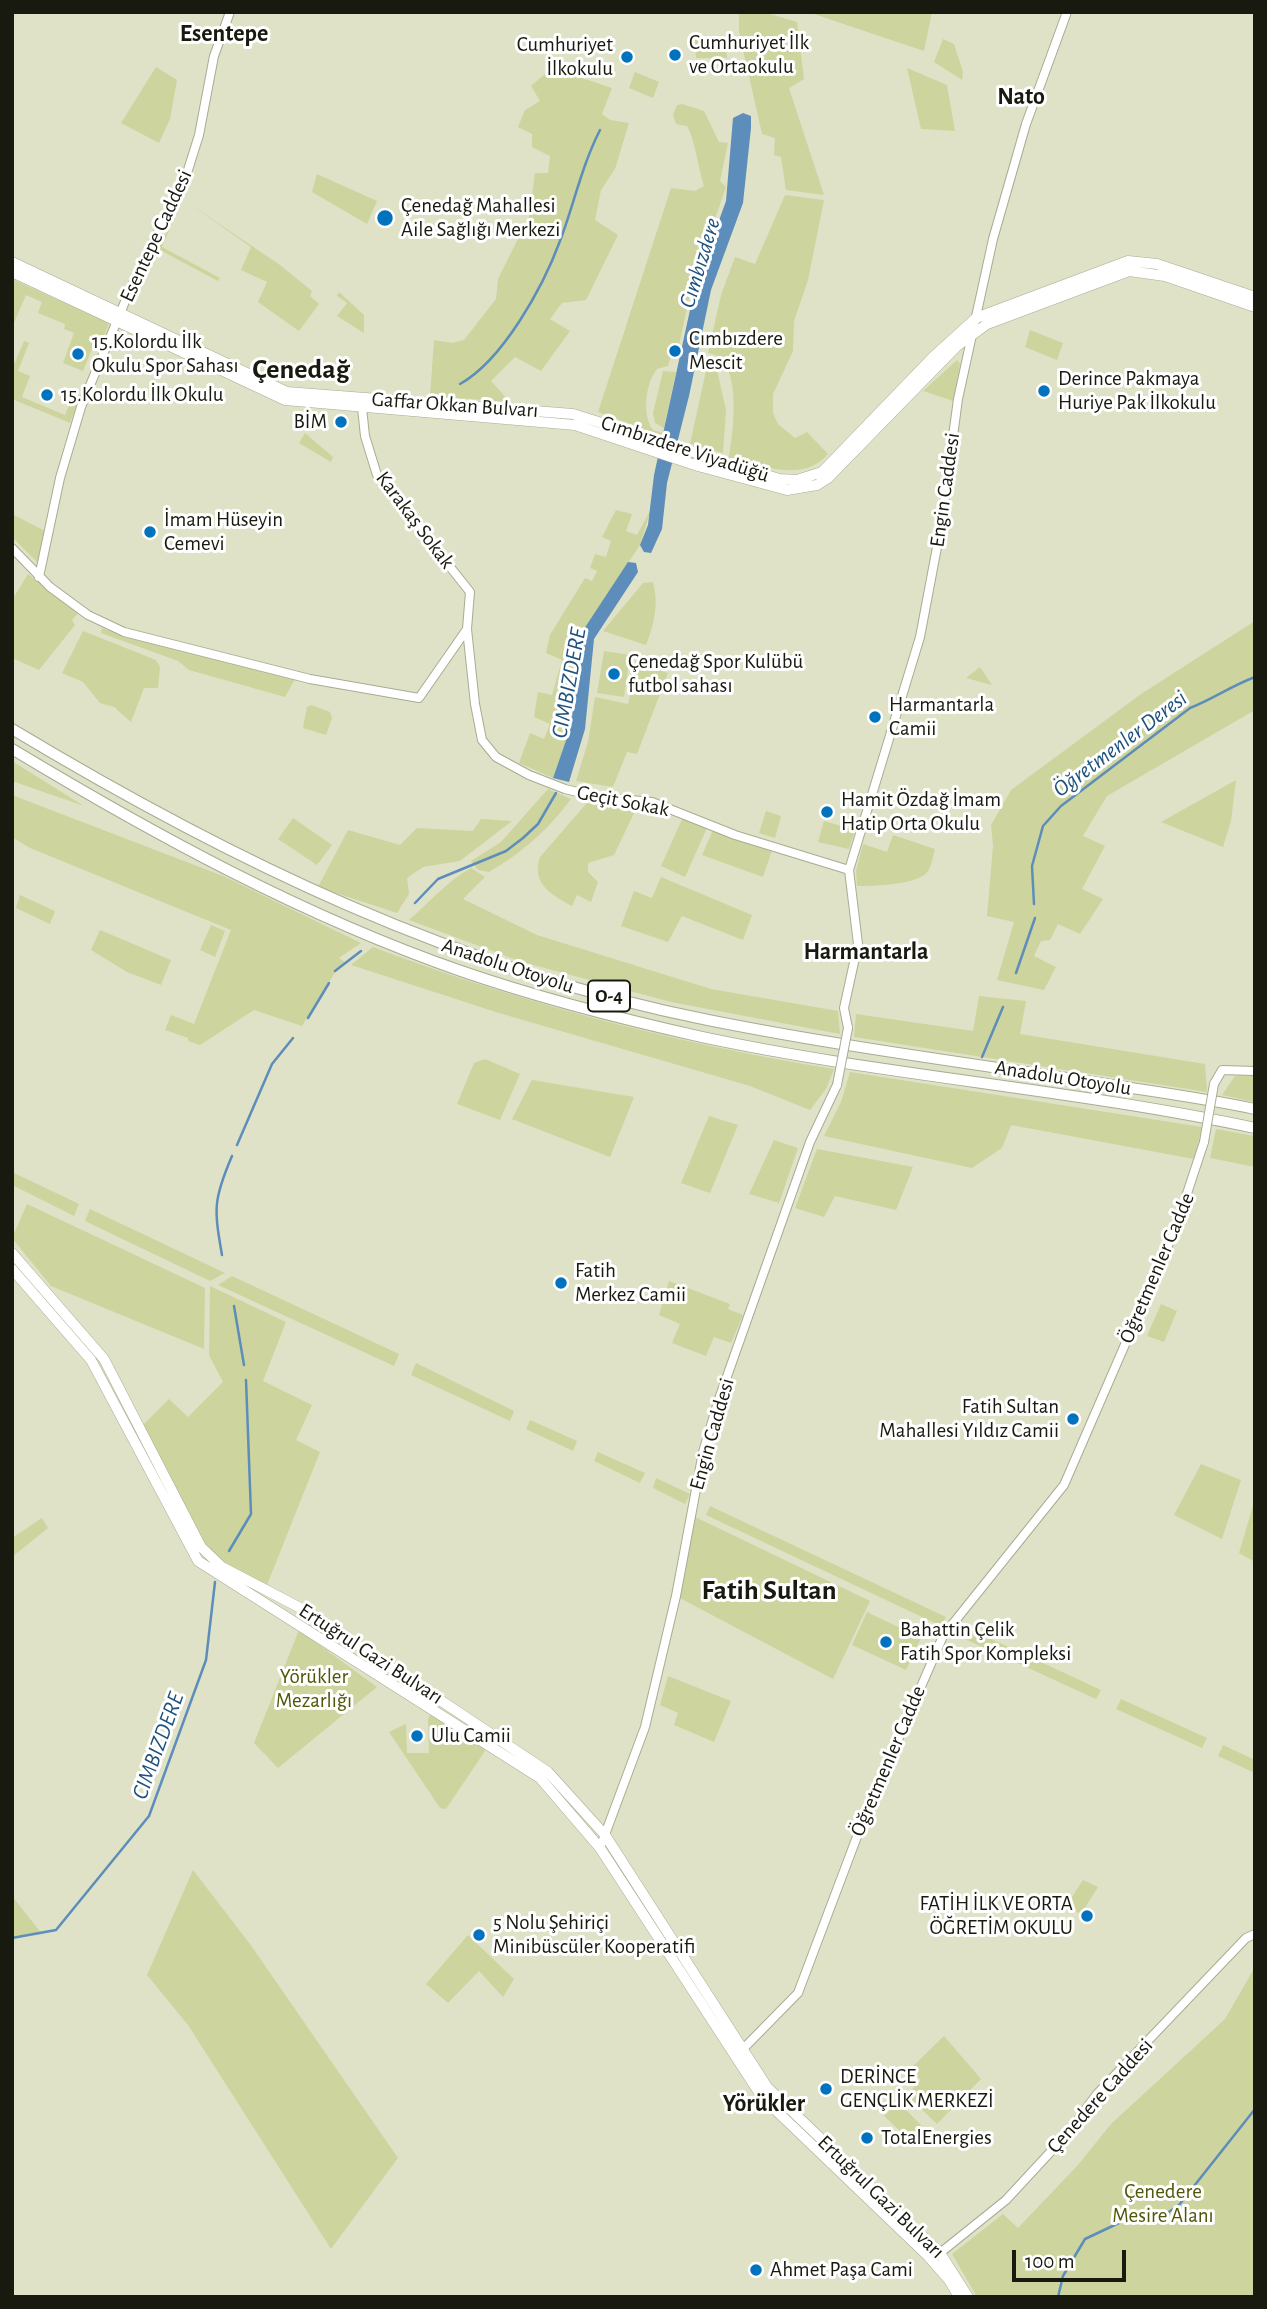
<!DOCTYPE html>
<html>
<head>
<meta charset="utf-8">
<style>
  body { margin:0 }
  #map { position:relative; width:1267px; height:2309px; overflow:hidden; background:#dfe2c7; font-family:"Alegreya Sans",sans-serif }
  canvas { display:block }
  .frame { position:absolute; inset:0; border:14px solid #18190f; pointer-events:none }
  .scale { position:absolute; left:1012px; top:2250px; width:114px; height:32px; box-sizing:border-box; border:4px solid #18190f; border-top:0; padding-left:9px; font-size:21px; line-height:24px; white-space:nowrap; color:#18190f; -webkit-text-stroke:5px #fff; paint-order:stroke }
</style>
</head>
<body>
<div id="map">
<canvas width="1267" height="2309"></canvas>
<div class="frame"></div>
<div class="scale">100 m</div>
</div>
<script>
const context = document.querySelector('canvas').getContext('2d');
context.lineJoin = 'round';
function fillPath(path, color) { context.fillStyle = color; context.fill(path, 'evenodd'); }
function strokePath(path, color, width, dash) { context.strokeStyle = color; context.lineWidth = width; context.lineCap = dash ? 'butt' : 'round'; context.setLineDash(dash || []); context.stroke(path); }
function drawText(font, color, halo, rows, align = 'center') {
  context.font = font + ' "Alegreya Sans",sans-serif'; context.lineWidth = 6; context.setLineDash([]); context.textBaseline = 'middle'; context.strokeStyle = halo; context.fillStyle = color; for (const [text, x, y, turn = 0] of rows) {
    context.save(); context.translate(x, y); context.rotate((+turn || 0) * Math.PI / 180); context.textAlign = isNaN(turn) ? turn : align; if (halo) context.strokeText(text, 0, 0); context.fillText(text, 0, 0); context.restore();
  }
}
fillPath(new Path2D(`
  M739,12H763L797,22L804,79L789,88L824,195L786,190L781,157L774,155L775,138L762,134L739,32Z
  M808,12H932L924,51Z
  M943,39L954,44L963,72L962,80L934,62Z
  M695,40L725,41L727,58H696Z
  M156,67L177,80L170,119L159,143L121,123Z
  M552,68L612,88L602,114L610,120L629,123L615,169L601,190L595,220L618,235L586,300L562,303L550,319L570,331L541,371L515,357L491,381L510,402L430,396L434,340L452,343L464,340L496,299L498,279L529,217L535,173H548L550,156L532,147V134L518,127L525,110L540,101L531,86Z
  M907,68L947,85L955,131L921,129Z
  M635,72L659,82L653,98L629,88Z
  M682,104L704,111L719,142L728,143L720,181L726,187L692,285L679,345H674L668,366L657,369C645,384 642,416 653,430L663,433V436L598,412L671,188L695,191L704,186C698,167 695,140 687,126L676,124L673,115L677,105Z
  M317,174L377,201L367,224L312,192Z
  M785,195L824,200L808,280L794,321L793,351L773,394V413L778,424L795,438L807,432L828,454C802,484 762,465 729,457C733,432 744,358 708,353L721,295L735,257L755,264Z
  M184,200L280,265L312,291L310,296L319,304L299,331L258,302L267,282L241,270L251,247Z
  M174,219L162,247L220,278L218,281L158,249Z
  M12,279L109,323L101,344L95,342L83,371L63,363L74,333L64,329L65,324L38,313L42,302L26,295L13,325Z
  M339,292L364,315V333L337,316L347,303L337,296Z
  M1030,330L1063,343L1057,360L1025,347Z
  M24,341L29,343L18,371L30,376L22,397L65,415L74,394L80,396L70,423L12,399V369Z
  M957,360L960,364L953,401L923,391Z
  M707,366L717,370L726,410L723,453L690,444Z
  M663,371L676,372L664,428L655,423L653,413Z
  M305,433L333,457L331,462L299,443Z
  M651,509L640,545L581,635L571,726L553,778L519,763L530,733L544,739L550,724L534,717L538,692L552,695L562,660L546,653L550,635L585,578L592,581L597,571L590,568L595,554L606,557L611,541L602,537L616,510L632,514L626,531L637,535Z
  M12,514L45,531L37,562L12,537Z
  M28,574L78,613L72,620L75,625L39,670L12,658V600Z
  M653,582C659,604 654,624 646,645L603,631L643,583Z
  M1255,621V710L1107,796L1083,836L1105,846L1082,889L1103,899L1080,934L1058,924L1050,940L1041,941L1034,956L1056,967L1044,990L997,980L1014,922L987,916L993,846L991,825L1011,790L1141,694Z
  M102,628L122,635L295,679L285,697L189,670L178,661L101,633Z
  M83,631L156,660L160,667L158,688H144L131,722L114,707L100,703L83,682L62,673Z
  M604,651L630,655L624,697L597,693Z
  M637,663L668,673L637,754L627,752L613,787L576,781L588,742L595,697L628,704Z
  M980,667L992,685L966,678Z
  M311,705L330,712L332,718L326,735L303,728L307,707Z
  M12,761L84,806L12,781Z
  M1236,780L1231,821L1223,847L1161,822Z
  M548,789L571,799C547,831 523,852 489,872L478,870L471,861L501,842Z
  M12,795L223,876L361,943L339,958L346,963L336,971L302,1026L254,1010L200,1045L188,1041V1038L165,1030L171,1015L194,1024L231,930L30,848L12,837Z
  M593,801L637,807L614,855L588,863V872L598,882L591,902L577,895L572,906C551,895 531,883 540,857L586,804Z
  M766,811L781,816L775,838L759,833Z
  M683,817L707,828L685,877L661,866Z
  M293,818L332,845L317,865L278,839Z
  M481,819L512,821L460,861L423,867L407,878L409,894L397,913L318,887L348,830L400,845L417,828L473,831Z
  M824,821L855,830L849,849L818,842Z
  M713,830L773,847L763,877L702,855Z
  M893,835L935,849C933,856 932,865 928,871C919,885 873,886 857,886L856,871L863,844L887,852Z
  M471,868L485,877L463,899L537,935L711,989L838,1011L840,1034L671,1002L522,962L409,920C430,902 447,881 471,868Z
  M661,877L752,915L743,940L682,916L668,942L621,926L634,891L652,898Z
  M20,895L55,911L50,924L16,908Z
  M211,925L225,931L215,957L200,950Z
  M100,930L171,960L161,985L127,972L91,950Z
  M373,947C523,1004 675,1043 834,1069L826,1089L810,1110L750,1086L499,1013L351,965Z
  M979,996L1026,1001L1020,1034L1205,1064L1207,1092L854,1037L856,1014L973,1031Z
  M485,1059L520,1074L500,1120L457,1104L474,1063Z
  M850,1072L1202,1127L1194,1159L1011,1125L1002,1148L972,1168L824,1136L841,1102Z
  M1255,1075V1102L1222,1095L1235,1076Z
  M532,1080L634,1097L610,1157L512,1119Z
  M709,1116L738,1125L710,1193L681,1183Z
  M1216,1129L1255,1136V1167L1210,1158Z
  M774,1140L798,1148L779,1203L749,1194Z
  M817,1149L913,1167L896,1210L835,1196L824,1217L795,1208Z
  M12,1172L79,1204L74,1216L12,1185Z
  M27,1204L205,1288L204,1349L51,1286L12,1238Z
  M90,1209L225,1273L210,1281L85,1221Z
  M232,1276L399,1354L394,1366L218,1285Z
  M669,1281L730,1304L728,1309L743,1315L731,1343L714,1337L706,1356L672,1343L680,1324L659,1315Z
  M210,1286L286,1322L263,1381L312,1405L296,1440L320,1452L265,1590L201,1547L138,1430L169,1399L188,1417L223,1382L209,1355Z
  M1161,1304L1177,1311L1164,1342L1147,1336Z
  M416,1363L514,1411L510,1421L411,1375Z
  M530,1420L577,1441L573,1451L526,1429Z
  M598,1452L645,1473L640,1483L594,1461Z
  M1201,1464L1241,1480L1222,1539L1174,1515Z
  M656,1478L690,1494L685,1504L653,1488Z
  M1255,1499V1562L1239,1553Z
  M710,1506L946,1617L941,1626L706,1515Z
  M691,1515L870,1601L833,1679L676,1596Z
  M42,1518L48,1528L12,1557V1538Z
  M867,1612L921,1638L906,1670L852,1645Z
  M961,1625L1101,1690L1096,1699L956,1635Z
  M299,1630L377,1687L278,1768L254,1743Z
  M668,1676L731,1701L714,1742L674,1725L678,1713L660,1705Z
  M1121,1699L1207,1738L1202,1748L1116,1709Z
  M433,1711L484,1746L485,1751L446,1809L440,1808L389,1732L406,1724L407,1753H429L428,1719Z
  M1223,1745L1255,1760V1773L1218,1756Z
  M193,1870L250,1944L398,2158L331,2249L188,2025L147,1975Z
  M1083,1880L1098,1887L1081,1914L1066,1906Z
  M12,1896L42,1934L12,1937Z
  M468,1935L514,1979L503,1997L479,1971L448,2003L426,1984Z
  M1255,1967V2297H977L952,2254L1003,2214L1018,2228L1078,2165L1111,2124L1225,2019Z
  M944,2036L981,2079L937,2124L907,2095L921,2080L910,2069Z
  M898,2102L926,2130L913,2143L884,2116Z`), '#ced49e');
fillPath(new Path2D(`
  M743,113L751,116V128L743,203L711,290L689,396L667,483L662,529L651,553L644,552L640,545L648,525L654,475L695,287L726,201L733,118Z
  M628,562L636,563L638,572L594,639L585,729L569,782L553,778L571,726L582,632Z`), '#5d8dba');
strokePath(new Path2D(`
  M460,384C503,360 543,287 560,241C574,204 582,165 600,130
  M415,903L438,879L506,851L523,838L538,824L556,793
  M1034,904L1032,866L1043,826L1061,806L1190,708C1213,699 1231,686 1255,677
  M335,971L361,951
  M1016,973L1035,918
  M308,1018L329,983
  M982,1057L1003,1007
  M237,1145L272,1064L293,1038
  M222,1255C214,1209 213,1200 232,1156
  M234,1306L244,1365
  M229,1551L251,1514L246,1380
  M12,1938L56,1930L149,1816L206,1660L215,1582
  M1058,2297L1063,2276L1085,2239L1121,2222L1157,2220L1179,2205L1255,2109`), '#5d8dba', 2.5);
const minor = new Path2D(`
  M362,408L365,436L377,475L470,592L467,629L475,704L482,740L496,757L529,775L565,789L598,797L652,802L735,835L849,870
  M12,548L50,587L88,615L124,632L310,679L419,698L467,629
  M39,577L60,478L81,407L129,292L188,170L199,135L214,56L230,12
  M848,1028L844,1008L858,944L849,870L920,637L941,526L958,399L993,239L1026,124L1067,12
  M1214,1084L1222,1070L1255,1071
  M600,1848L645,1727L676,1596L703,1452L719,1399L810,1142L837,1085
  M740,2052L798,1993L864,1818L943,1636L1064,1485L1176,1227L1204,1142
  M940,2253L1006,2200L1068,2133L1097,2094L1246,1938L1255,1934`);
const major = new Path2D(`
  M12,262L287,392L573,414L779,479L797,480L822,472L933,357L976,318L1128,261L1157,264L1255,297
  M12,272L285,400L575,425L698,466L787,490L817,485L828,478L957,346L987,324L1129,271L1165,276L1255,307
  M12,1253L104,1359L201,1547L222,1567L308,1612L548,1772L605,1835L767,2087L940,2253L968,2297
  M12,1269L91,1360L198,1561L540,1778L600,1848L762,2097L928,2256L949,2280L959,2297`);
const highway = new Path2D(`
  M12,729C230,860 456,970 708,1020C833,1045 960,1062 1086,1081C1142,1090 1199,1097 1255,1109
  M12,749C155,835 303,916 461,971C539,998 621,1019 702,1037C885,1076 1072,1089 1255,1128`);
strokePath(minor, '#a8ac92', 10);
strokePath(major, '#a8ac92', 11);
strokePath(highway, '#a8ac92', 12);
strokePath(minor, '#fff', 8);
strokePath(major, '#fff', 10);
strokePath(highway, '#fff', 10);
const minorBridge = new Path2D(`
  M837,1085L848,1028
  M1204,1142L1214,1084`);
strokePath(minorBridge, '#a8ac92', 10, []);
strokePath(minorBridge, '#fff', 8);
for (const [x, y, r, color] of [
  [675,55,7,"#0172bd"],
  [627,57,7,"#0172bd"],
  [385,218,9,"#0172bd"],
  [675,351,7,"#0172bd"],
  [78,354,7,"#0172bd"],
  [1044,391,7,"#0172bd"],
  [47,395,7,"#0172bd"],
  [341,422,7,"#0172bd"],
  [150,532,7,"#0172bd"],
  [614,674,7,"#0172bd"],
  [875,717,7,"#0172bd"],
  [827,812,7,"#0172bd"],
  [561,1283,7,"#0172bd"],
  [1073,1419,7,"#0172bd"],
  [886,1642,7,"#0172bd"],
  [417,1736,7,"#0172bd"],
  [1087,1916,7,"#0172bd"],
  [479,1935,7,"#0172bd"],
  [826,2089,7,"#0172bd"],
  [867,2138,7,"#0172bd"],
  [756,2270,7,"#0172bd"]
]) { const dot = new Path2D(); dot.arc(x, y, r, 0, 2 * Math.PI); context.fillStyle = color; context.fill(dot); strokePath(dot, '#fff', 2.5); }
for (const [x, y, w] of [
  [609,996,42]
]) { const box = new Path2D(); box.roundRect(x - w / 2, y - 15.5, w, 31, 5); context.fillStyle = '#fff'; context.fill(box); strokePath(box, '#18190f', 2); }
drawText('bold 19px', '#18190f', null, [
  ["O-4",609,996]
]);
drawText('21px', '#18190f', '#fff', [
  ["Cumhuriyet İlk",689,43],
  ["ve Ortaokulu",689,67],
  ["Cumhuriyet",613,45,"right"],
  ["İlkokulu",613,69,"right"],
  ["Çenedağ Mahallesi",401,206],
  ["Aile Sağlığı Merkezi",401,230],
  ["Cımbızdere",689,339],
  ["Mescit",689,363],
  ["15.Kolordu İlk",92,342],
  ["Okulu Spor Sahası",92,366],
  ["Derince Pakmaya",1058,379],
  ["Huriye Pak İlkokulu",1058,403],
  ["15.Kolordu İlk Okulu",61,395],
  ["BİM",327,422,"right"],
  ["İmam Hüseyin",164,520],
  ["Cemevi",164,544],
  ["Çenedağ Spor Kulübü",628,662],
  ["futbol sahası",628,686],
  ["Harmantarla",889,705],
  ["Camii",889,729],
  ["Hamit Özdağ İmam",841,800],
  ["Hatip Orta Okulu",841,824],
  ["Fatih",575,1271],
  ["Merkez Camii",575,1295],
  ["Fatih Sultan",1059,1407,"right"],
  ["Mahallesi Yıldız Camii",1059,1431,"right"],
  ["Bahattin Çelik",900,1630],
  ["Fatih Spor Kompleksi",900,1654],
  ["Ulu Camii",431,1736],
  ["FATİH İLK VE ORTA",1073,1904,"right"],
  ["ÖĞRETİM OKULU",1073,1928,"right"],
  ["5 Nolu Şehiriçi",493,1923],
  ["Minibüscüler Kooperatifi",493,1947],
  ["DERİNCE",840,2077],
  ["GENÇLİK MERKEZİ",840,2101],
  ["TotalEnergies",881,2138],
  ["Ahmet Paşa Cami",770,2270]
], 'left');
drawText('21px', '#18190f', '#fff', [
  ["Esentepe Caddesi",156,236,-65],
  ["Gaffar Okkan Bulvarı",455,405,4],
  ["Cımbızdere Viyadüğü",685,449,18],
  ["Engin Caddesi",945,490,-82],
  ["Karakaş Sokak",415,520,53],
  ["Geçit Sokak",623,801,11],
  ["Anadolu Otoyolu",508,966,18],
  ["Anadolu Otoyolu",1063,1078,9],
  ["Öğretmenler Cadde",1157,1268,-67],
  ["Engin Caddesi",712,1434,-74],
  ["Ertuğrul Gazi Bulvarı",371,1654,33],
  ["Öğretmenler Cadde",888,1761,-67],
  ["Çenedere Caddesi",1100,2096,-48],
  ["Ertuğrul Gazi Bulvarı",881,2197,44]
]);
drawText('21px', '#525608', '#fff', [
  ["Yörükler",314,1677],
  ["Mezarlığı",314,1701],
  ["Çenedere",1163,2192],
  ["Mesire Alanı",1163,2216]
]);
drawText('italic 23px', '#1d517e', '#fff', [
  ["Cımbızdere",700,263,-73],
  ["CIMBIZDERE",569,683,-80],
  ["Öğretmenler Deresi",1120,744,-37],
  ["CIMBIZDERE",158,1746,-70]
]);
drawText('bold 24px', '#18190f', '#fff', [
  ["Esentepe",224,34],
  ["Nato",1021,97],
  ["Harmantarla",866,952],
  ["Yörükler",764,2104]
]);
drawText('bold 28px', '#18190f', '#fff', [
  ["Çenedağ",301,370],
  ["Fatih Sultan",769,1591]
]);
</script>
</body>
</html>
